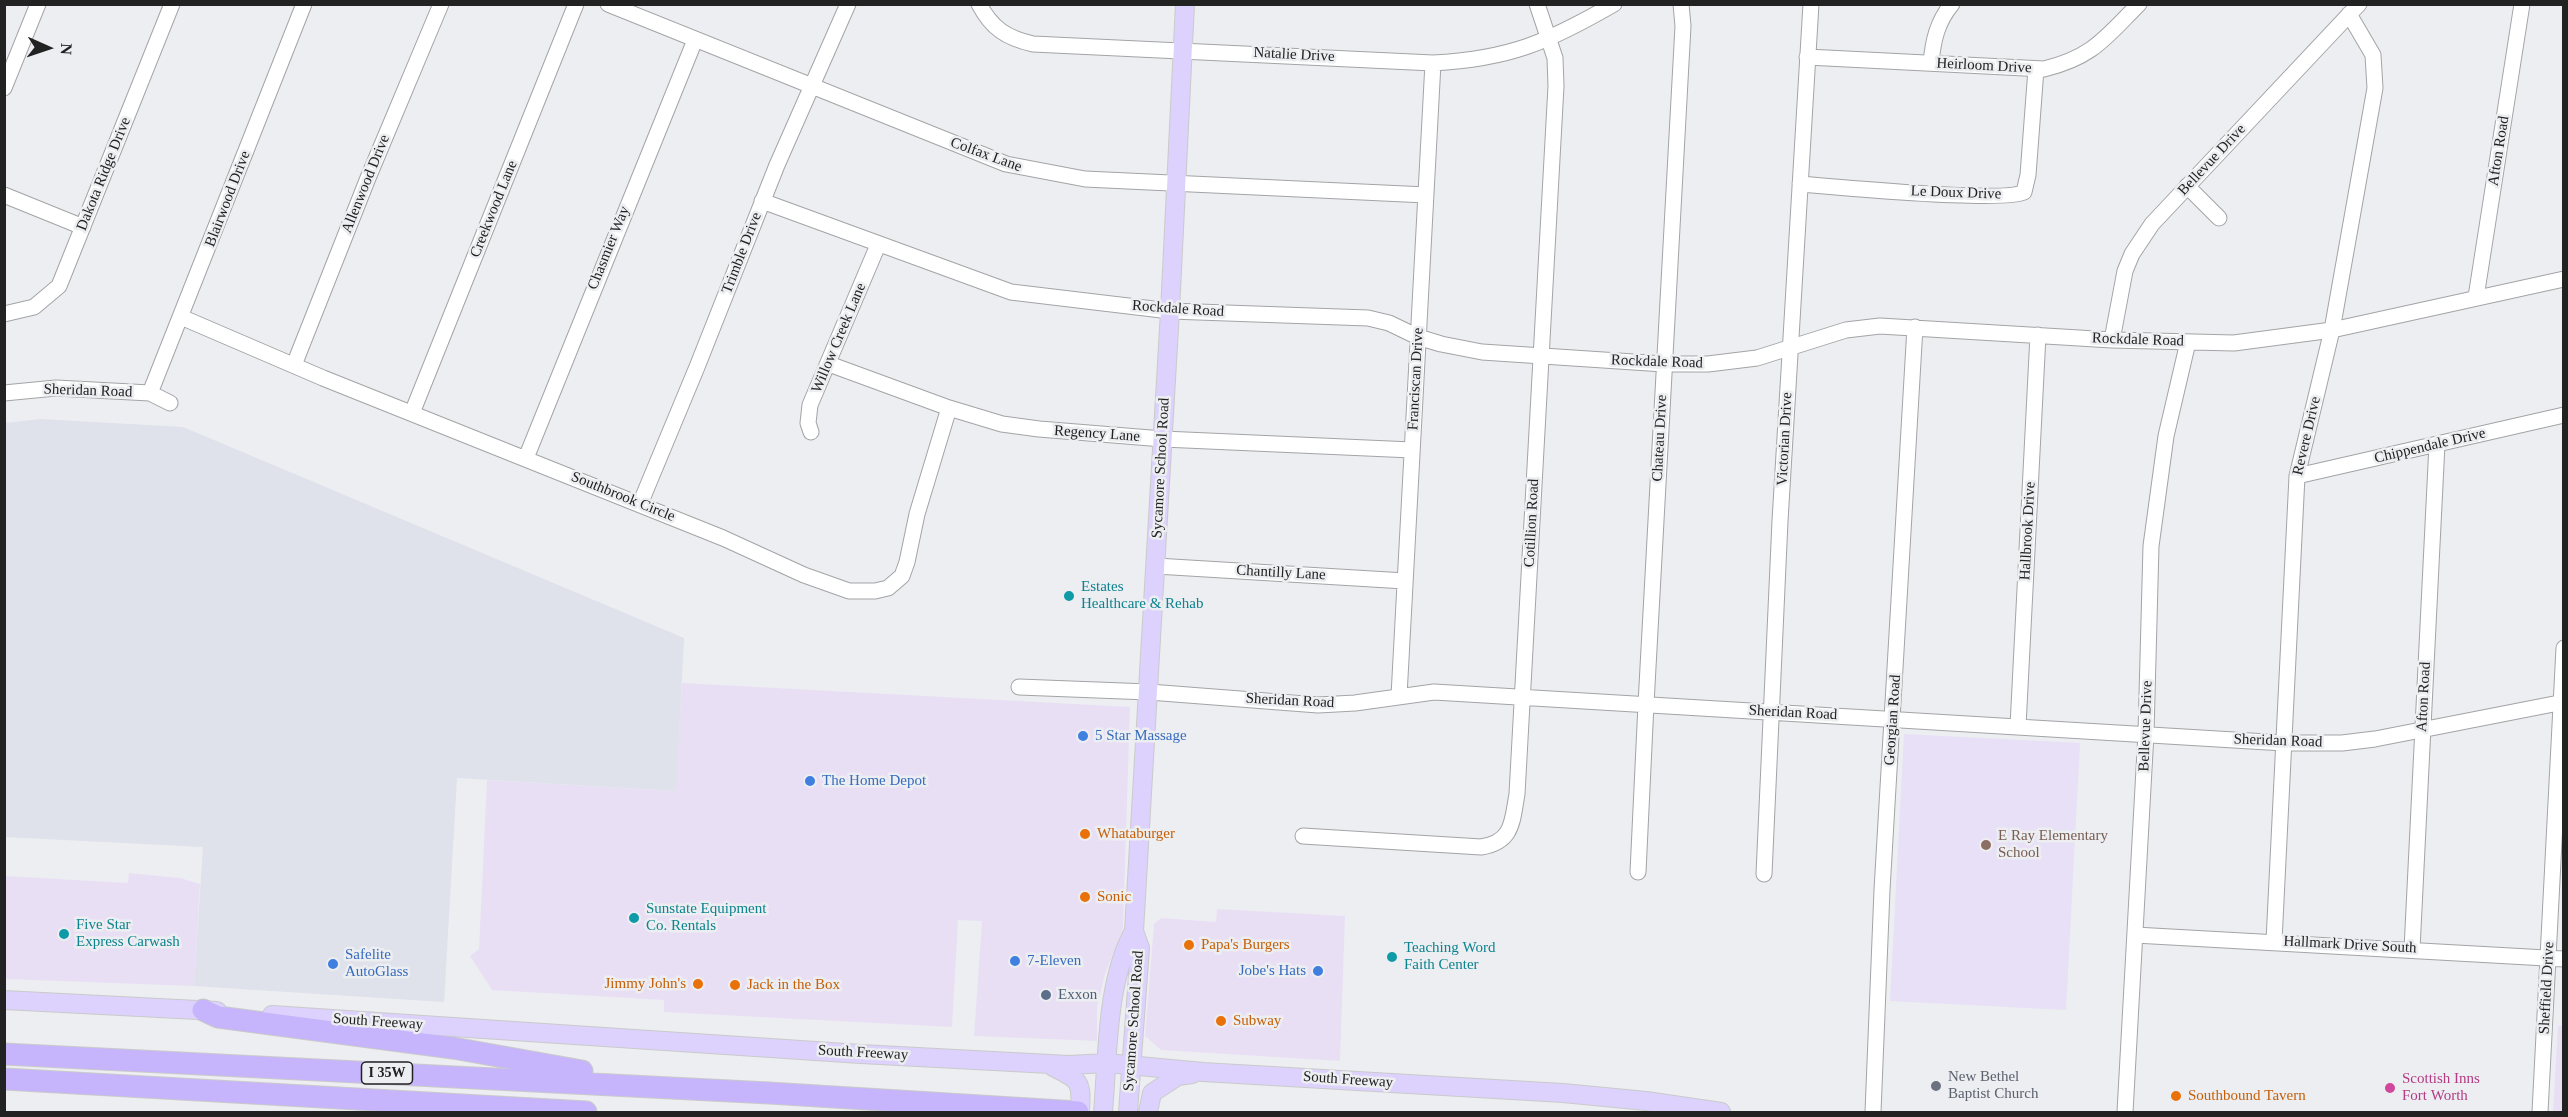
<!DOCTYPE html>
<html>
<head>
<meta charset="utf-8">
<style>
  body { margin:0 }
  #map { position:relative; width:2568px; height:1117px; overflow:hidden; background:#edeef1; font-family:"Times New Roman",serif }
  canvas { display:block }
  .frame { position:absolute; inset:0; border:6px solid #222223; pointer-events:none }
  .north { position:absolute; left:18px; top:18px; width:60px; height:60px; -webkit-text-stroke:4px #edeef1; paint-order:stroke; rotate:93deg; font-size:16px; font-weight:700; line-height:24px; text-align:center; color:#222223 }
  .north::after { content:''; display:block; margin:auto; width:21px; height:27px; background:#222223; clip-path:polygon(50% 0,100% 100%,50% 72%,0 100%) }
</style>
</head>
<body>
<div id="map">
<canvas width="2568" height="1117"></canvas>
<div class="frame"></div>
<div class="north">N</div>
</div>
<script>
const context = document.querySelector('canvas').getContext('2d');
context.lineJoin = 'round';
function fillPath(path, color) { context.fillStyle = color; context.fill(path, 'evenodd'); }
function strokePath(path, color, width, dash) { context.strokeStyle = color; context.lineWidth = width; context.lineCap = dash ? 'butt' : 'round'; context.setLineDash(dash || []); context.stroke(path); }
function drawText(font, color, halo, rows, align = 'center') {
  context.font = font + ' "Times New Roman",serif'; context.lineWidth = 5; context.setLineDash([]); context.textBaseline = 'middle'; context.strokeStyle = halo; context.fillStyle = color; for (const [text, x, y, turn = 0] of rows) {
    context.save(); context.translate(x, y); context.rotate((+turn || 0) * Math.PI / 180); context.textAlign = isNaN(turn) ? turn : align; if (halo) context.strokeText(text, 0, 0); context.fillText(text, 0, 0); context.restore();
  }
}
fillPath(new Path2D(`
  M682,683L1130,707L1123,928L1105,974L1097,1007V1041L974,1036L982,921L958,920L952,1027L664,1012V1000L492,990L470,956L479,949L487,780L675,791Z
  M129,873L180,878L200,884L194,986L5,979V876L128,883Z
  M1217,909L1345,916L1340,1061L1161,1050L1145,1036L1154,924L1161,918L1216,922Z
  M2558,1026H2563V1112H2553Z`), '#e9dff5');
fillPath(new Path2D(`
  M41,419L183,427L684,638L676,791L457,778L444,1002L194,986L203,847L5,837V423Z`), '#dfe1eb');
fillPath(new Path2D(`
  M1904,734L2080,743L2066,1010L1890,1001Z`), '#e7e0f6');
const minor = new Path2D(`
  M608,4L1006,164L1085,179L1426,195
  M979,4C992,29 1007,38 1033,44L1433,63C1510,59 1548,42 1614,4
  M1807,57L2044,69C2093,57 2105,38 2139,4
  M1931,63C1933,41 1937,22 1952,4
  M4,88L38,4
  M1800,184C1834,187 2005,203 2024,192L2028,175L2036,69
  M2187,186L2219,218
  M4,195L83,227
  M762,201L1011,292L1170,311L1368,318L1389,323L1418,337L1441,344L1482,352L1664,364H1708L1757,358L1846,330L1880,326L2112,340L2234,343L2332,330L2564,279
  M2476,297L2522,4
  M4,314L34,307L59,286L172,4
  M181,317L323,378L723,538L804,575L849,591H875L888,588L902,576L907,562L917,514L949,408
  M2112,340L2125,271L2132,254L2152,224L2359,4
  M829,364L949,408L1002,424L1039,429L1163,439L1412,450
  M294,365L368,178L441,4
  M4,393L56,388L150,393L170,403
  M150,393L304,4
  M412,413L576,4
  M811,432L808,423L810,405L878,245
  M526,458L695,40
  M2297,476L2564,415
  M640,504L697,367L777,165L848,4
  M1156,566L1405,581
  M1019,687L1149,692L1318,705L1355,703L1434,692L2284,743H2342L2375,739L2564,702
  M1399,696L1433,63
  M2018,726L2038,335
  M1303,836L1481,847C1513,842 1512,822 1517,794L1556,86L1555,58L1537,4
  M1638,872L1646,704L1683,26L1681,4
  M1764,874L1780,521L1811,4
  M2135,935L2564,959
  M2274,941L2297,476L2332,330L2375,88L2373,55L2349,14
  M2412,949L2437,444
  M1873,1112L1882,890L1915,327
  M2125,1112L2146,733L2151,546L2166,436L2188,342
  M2540,1112L2564,648`);
const major = new Path2D(`
  M4,1000L217,1011
  M272,1015L861,1054L1069,1065L1107,1063L1203,1072L1563,1093L1646,1101L1721,1112
  M1053,1067C1080,1080 1082,1081 1080,1112
  M1103,1112C1108,1056 1106,981 1134,931
  M1128,1112L1140,948L1134,931L1170,311L1185,4
  M1148,1112L1152,1093L1178,1076L1192,1074`);
const highway = new Path2D(`
  M203,1010L218,1017L453,1048L582,1071
  M4,1054L769,1093L1078,1112
  M4,1079L586,1112`);
strokePath(minor, '#a3a4a6', 17);
strokePath(major, '#cacaca', 20);
strokePath(highway, '#cacaca', 23);
strokePath(minor, '#fff', 15);
strokePath(major, '#ddd2fd', 18);
strokePath(highway, '#c6b4fc', 21);
for (const [x, y, r, color] of [
  [1069,596,6,"#0f9aa8"],
  [1083,736,6,"#3f7fe0"],
  [810,781,6,"#3f7fe0"],
  [1085,834,6,"#e8710a"],
  [1986,845,6,"#8d6e63"],
  [1085,897,6,"#e8710a"],
  [634,918,6,"#0f9aa8"],
  [64,934,6,"#0f9aa8"],
  [1189,945,6,"#e8710a"],
  [1392,957,6,"#0f9aa8"],
  [1015,961,6,"#3f7fe0"],
  [333,964,6,"#3f7fe0"],
  [1318,971,6,"#3f7fe0"],
  [698,984,6,"#e8710a"],
  [735,985,6,"#e8710a"],
  [1046,995,6,"#5c6f8a"],
  [1221,1021,6,"#e8710a"],
  [1936,1086,6,"#6b7280"],
  [2390,1088,6,"#d1479c"],
  [2176,1096,6,"#e8710a"]
]) { const dot = new Path2D(); dot.arc(x, y, r, 0, 2 * Math.PI); context.fillStyle = color; context.fill(dot); strokePath(dot, '#edeef1', 2); }
for (const [x, y, w] of [
  [387,1073,51]
]) { const box = new Path2D(); box.roundRect(x - w / 2, y - 11, w, 22, 4.5); context.fillStyle = '#edeef1'; context.fill(box); strokePath(box, '#222223', 1.5); }
drawText('bold 14px', '#222223', null, [
  ["I 35W",387,1073]
]);
drawText('15px', '#222223', '#edeef1', [
  ["Natalie Drive",1294,55,3],
  ["Heirloom Drive",1984,66,3],
  ["Afton Road",2499,151,-81],
  ["Colfax Lane",986,155,20],
  ["Bellevue Drive",2212,160,-47],
  ["Dakota Ridge Drive",104,174,-68],
  ["Allenwood Drive",366,184,-68],
  ["Le Doux Drive",1956,193,2],
  ["Blairwood Drive",228,199,-69],
  ["Creekwood Lane",494,209,-68],
  ["Chasmier Way",609,248,-68],
  ["Trimble Drive",742,253,-69],
  ["Rockdale Road",1178,309,4],
  ["Willow Creek Lane",839,338,-67],
  ["Rockdale Road",2138,340,2],
  ["Rockdale Road",1657,362,2],
  ["Franciscan Drive",1416,379,-87],
  ["Sheridan Road",88,391,2],
  ["Regency Lane",1097,434,4],
  ["Revere Drive",2307,436,-77],
  ["Chateau Drive",1660,438,-87],
  ["Victorian Drive",1785,439,-87],
  ["Chippendale Drive",2430,446,-13],
  ["Sycamore School Road",1161,468,-87],
  ["Southbrook Circle",623,497,22],
  ["Cotillion Road",1532,523,-87],
  ["Hallbrook Drive",2028,531,-87],
  ["Chantilly Lane",1281,573,3],
  ["Afton Road",2424,697,-87],
  ["Sheridan Road",1290,701,3],
  ["Sheridan Road",1793,713,3],
  ["Georgian Road",1893,720,-86],
  ["Bellevue Drive",2146,726,-88],
  ["Sheridan Road",2278,741,2],
  ["Hallmark Drive South",2350,945,3],
  ["Sheffield Drive",2547,988,-87],
  ["Sycamore School Road",1134,1021,-86],
  ["South Freeway",378,1022,4],
  ["South Freeway",863,1053,3],
  ["South Freeway",1348,1080,4]
]);
drawText('15px', '#0d838f', '#edeef1', [
  ["Estates",1081,587],
  ["Healthcare & Rehab",1081,604],
  ["Sunstate Equipment",646,909],
  ["Co. Rentals",646,926],
  ["Five Star",76,925],
  ["Express Carwash",76,942],
  ["Teaching Word",1404,948],
  ["Faith Center",1404,965]
], 'left');
drawText('15px', '#366cbe', '#edeef1', [
  ["5 Star Massage",1095,736],
  ["The Home Depot",822,781],
  ["Safelite",345,955],
  ["AutoGlass",345,972],
  ["7-Eleven",1027,961],
  ["Jobe's Hats",1306,971,"right"]
], 'left');
drawText('15px', '#c56008', '#edeef1', [
  ["Whataburger",1097,834],
  ["Sonic",1097,897],
  ["Papa's Burgers",1201,945],
  ["Jimmy John's",686,984,"right"],
  ["Jack in the Box",747,985],
  ["Subway",1233,1021],
  ["Southbound Tavern",2188,1096]
], 'left');
drawText('15px', '#785e54', '#edeef1', [
  ["E Ray Elementary",1998,836],
  ["School",1998,853]
], 'left');
drawText('15px', '#4e5e75', '#edeef1', [
  ["Exxon",1058,995]
], 'left');
drawText('15px', '#5b616d', '#edeef1', [
  ["New Bethel",1948,1077],
  ["Baptist Church",1948,1094]
], 'left');
drawText('15px', '#b23c85', '#edeef1', [
  ["Scottish Inns",2402,1079],
  ["Fort Worth",2402,1096]
], 'left');
</script>
</body>
</html>
